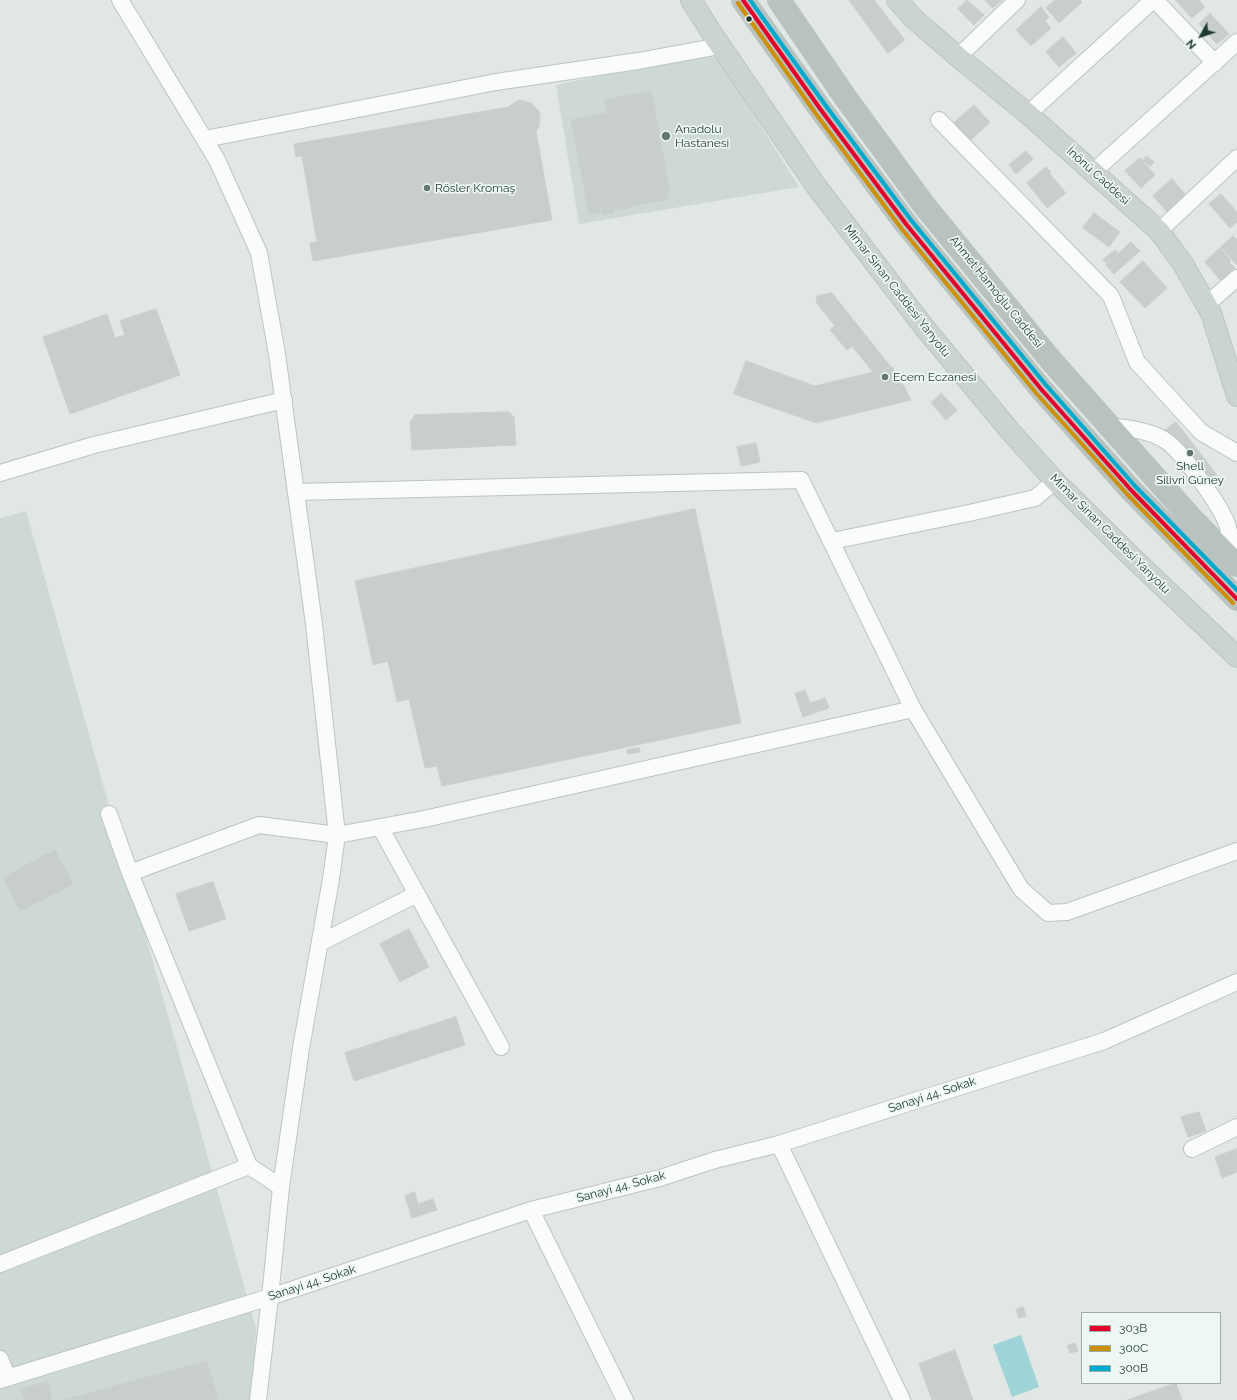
<!DOCTYPE html>
<html>
<head>
<meta charset="utf-8">
<style>
  body { margin:0 }
  #map { position:relative; width:1237px; height:1400px; overflow:hidden; background:#e1e7e4; font-family:Raleway,sans-serif }
  canvas { display:block }
  .legend { position:absolute; left:1081px; top:1312px; width:140px; height:72px; box-sizing:border-box; background:#eef7f2; border:1px solid #9baba5; margin:0; padding:5px 7px; list-style:none; font-size:12px; color:#1f3a32 }
  .legend li { display:flex; align-items:center; gap:8px; height:20px }
  .legend b { width:20px; border:1px solid #9baba5 }
  .north { position:absolute; left:1181px; top:16px; width:40px; height:40px; -webkit-text-stroke:3px #eef7f2; paint-order:stroke; rotate:230deg; font-size:11px; font-weight:700; line-height:16px; text-align:center; color:#1f3a32 }
  .north::after { content:''; display:block; margin:auto; width:14px; height:18px; background:#1f3a32; clip-path:polygon(50% 0,100% 100%,50% 72%,0 100%) }
</style>
</head>
<body>
<div id="map">
<canvas width="1237" height="1400"></canvas>
<ul class="legend">
<li><b style="height:5px;background:#e4002b"></b>303B</li>
<li><b style="height:5px;background:#cc900a"></b>300C</li>
<li><b style="height:5px;background:#00a9ce"></b>300B</li>
</ul>
<div class="north">N</div>
</div>
<script>
const context = document.querySelector('canvas').getContext('2d');
context.lineJoin = 'round';
function fillPath(path, color) { context.fillStyle = color; context.fill(path, 'evenodd'); }
function strokePath(path, color, width, dash) { context.strokeStyle = color; context.lineWidth = width; context.lineCap = dash ? 'butt' : 'round'; context.setLineDash(dash || []); context.stroke(path); }
function drawText(font, color, halo, rows, align = 'center') {
  context.font = font + ' Raleway,sans-serif'; context.lineWidth = 3.5; context.setLineDash([]); context.textBaseline = 'middle'; context.strokeStyle = halo; context.fillStyle = color; for (const [text, x, y, turn = 0] of rows) {
    context.save(); context.translate(x, y); context.rotate((+turn || 0) * Math.PI / 180); context.textAlign = isNaN(turn) ? turn : align; if (halo) context.strokeText(text, 0, 0); context.fillText(text, 0, 0); context.restore();
  }
}
fillPath(new Path2D(`
  M707,53L721,62L799,187L579,224L556,85Z
  M26,511L256,1328L252,1400H0V518Z`), '#ced9d4');
fillPath(new Path2D(`
  M1021,1335L1039,1387L1012,1397L993,1345Z`), '#9ed3d8');
const building = new Path2D(`
  M849,0H874L905,40L888,53Z
  M967,0L984,15L974,25L958,9Z
  M985,0H1002L993,8Z
  M1055,0H1080L1082,2L1059,23L1046,8Z
  M1176,0H1199L1205,7L1192,18Z
  M1041,7L1049,17L1045,21L1051,28L1031,46L1016,30Z
  M1210,13L1229,34L1217,44L1199,24Z
  M1063,37L1076,53L1059,67L1046,52Z
  M651,91L665,163L618,171L604,100Z
  M520,100L531,103L539,111L540,116L539,127L536,131L552,220L313,261L310,243L317,242L302,156L296,157L294,144L508,107L515,102Z
  M974,105L990,122L970,141L954,123Z
  M607,113L618,171L661,163L665,165L670,192L666,193L668,199L632,206V207L618,210V208L613,209L614,213L602,215V211L589,214L571,120Z
  M1026,151L1033,159L1016,174L1009,165Z
  M1147,156L1154,162L1150,167L1143,160Z
  M1140,158L1155,175L1141,188L1125,171Z
  M1046,167L1051,172L1049,173L1066,193L1047,208L1027,183Z
  M1172,179L1186,195L1167,212L1153,196Z
  M1221,194L1237,212V222L1230,228L1209,204Z
  M1094,213L1120,232L1109,247L1083,228Z
  M1233,236L1237,240V265L1221,247Z
  M1131,242L1140,251L1114,274L1106,265Z
  M1220,248L1231,260L1229,262L1235,268L1221,281L1205,262Z
  M1115,250L1118,253L1106,263L1103,260Z
  M1143,261L1167,288L1145,308L1120,282Z
  M832,293L891,367L873,372L852,346L847,350L830,330L835,326L816,302L817,296Z
  M156,309L180,375L70,414L43,337L107,314L115,338L125,335L120,321Z
  M746,361L815,386L893,367L895,378L904,386L911,400L816,423L734,394Z
  M941,393L957,410L946,420L931,403Z
  M509,412L514,417L516,445L412,450L410,422L415,415Z
  M1176,422L1217,475L1205,484L1163,432Z
  M756,443L760,462L741,466L737,447Z
  M695,509L741,723L442,786L437,766L425,768L409,699L397,702L388,661L373,665L355,581Z
  M805,690L810,703L825,698L829,708L803,717L795,694Z
  M639,748L640,752L628,754L627,750Z
  M55,850L73,884L20,911L3,878Z
  M213,882L226,919L189,931L176,894Z
  M409,929L429,967L400,982L380,944Z
  M456,1017L465,1045L354,1081L345,1053Z
  M1199,1112L1206,1131L1188,1137L1181,1117Z
  M1237,1149V1172L1222,1178L1215,1157Z
  M415,1192L418,1204L433,1199L437,1210L412,1218L405,1196Z
  M1023,1307L1026,1316L1019,1318L1016,1310Z
  M1075,1343L1078,1351L1070,1353L1067,1346Z
  M955,1350L973,1400H932L919,1364Z
  M207,1361L218,1400H64Z
  M48,1381L52,1400H24L21,1390Z
  M1176,1383L1182,1400H1128Z`);
fillPath(building, '#c8cecb');
strokePath(building, '#cad0cd', 1);
const minor = new Path2D(`
  M120,0L217,160L259,253L277,354L314,624L337,835L331,879L301,1048L281,1187L270,1297L258,1400
  M1155,0L1215,63
  M958,57L1017,0
  M1028,114L1153,0
  M939,120L1111,296L1137,362L1201,432L1237,453
  M205,139L496,82L638,61L720,46
  M1093,172L1237,42
  M1159,231L1237,158
  M1206,305L1237,278
  M1110,427C1126,427 1149,431 1163,439C1180,448 1220,505 1227,524C1231,536 1232,550 1235,563
  M0,473L94,445L284,400
  M296,492L801,480L913,709L1021,889L1048,913L1067,912L1237,851
  M832,541L969,513L1035,498L1055,481
  M109,814L130,873L249,1166L281,1187
  M380,827L501,1047
  M130,873L259,825L337,835L424,819L913,709
  M320,943L417,894
  M779,1144L902,1400
  M1192,1149L1237,1127
  M531,1210L625,1400
  M0,1264L249,1166
  M0,1359L8,1378
  M0,1380L270,1297L531,1210L660,1178L715,1160L779,1144L1104,1041L1237,982`);
const major = new Path2D(`
  M691,0L713,35L816,186L924,327L1010,431L1055,481L1136,561L1237,657
  M897,0L913,18L958,57L1028,114L1159,231L1183,264L1211,313L1237,396`);
const highway = new Path2D(`
  M743,0L821,110L906,224L1041,389L1131,490L1237,599
  M779,0L845,97L924,205L1049,358L1191,518L1237,565`);
strokePath(minor, '#bec4c1', 18);
strokePath(major, '#bbc4c1', 22);
strokePath(highway, '#bbc4c1', 24);
strokePath(minor, '#fafbfb', 16);
strokePath(major, '#ccd4d1', 20);
strokePath(highway, '#b8c2bf', 22);
strokePath(new Path2D(`
  M743,0L821,110L906,224L1041,389L1131,490L1237,599`), '#e4002b', 4);
strokePath(new Path2D(`
  M738,3L816,114L901,228L1036,393L1127,494L1233,603`), '#cc900a', 4);
strokePath(new Path2D(`
  M750,0L826,106L911,220L1046,385L1135,486L1237,590`), '#00a9ce', 4);
for (const [x, y, r, color] of [
  [749,19,3.5,"#1f3a32"],
  [666,136,5,"#637770"],
  [427,188,4,"#637770"],
  [885,377,4,"#637770"],
  [1190,453,4,"#637770"]
]) { const dot = new Path2D(); dot.arc(x, y, r, 0, 2 * Math.PI); context.fillStyle = color; context.fill(dot); strokePath(dot, '#eef7f2', 1.5); }
drawText('12px', '#1f3a32', '#eef7f2', [
  ["Anadolu",675,129],
  ["Hastanesi",675,143],
  ["Rösler Kromaş",435,188],
  ["Ecem Eczanesi",893,377],
  ["Shell",1190,466,"center"],
  ["Silivri Güney",1190,480,"center"]
], 'left');
drawText('12px', '#1f3a32', '#eef7f2', [
  ["İnönü Caddesi",1098,176,42],
  ["Mimar Sinan Caddesi Yanyolu",897,291,52],
  ["Ahmet Hamoğlu Caddesi",996,292,51],
  ["Mimar Sinan Caddesi Yanyolu",1110,534,45],
  ["Sanayi 44. Sokak",932,1095,-18],
  ["Sanayi 44. Sokak",621,1187,-15],
  ["Sanayi 44. Sokak",312,1283,-18]
]);
</script>
</body>
</html>
